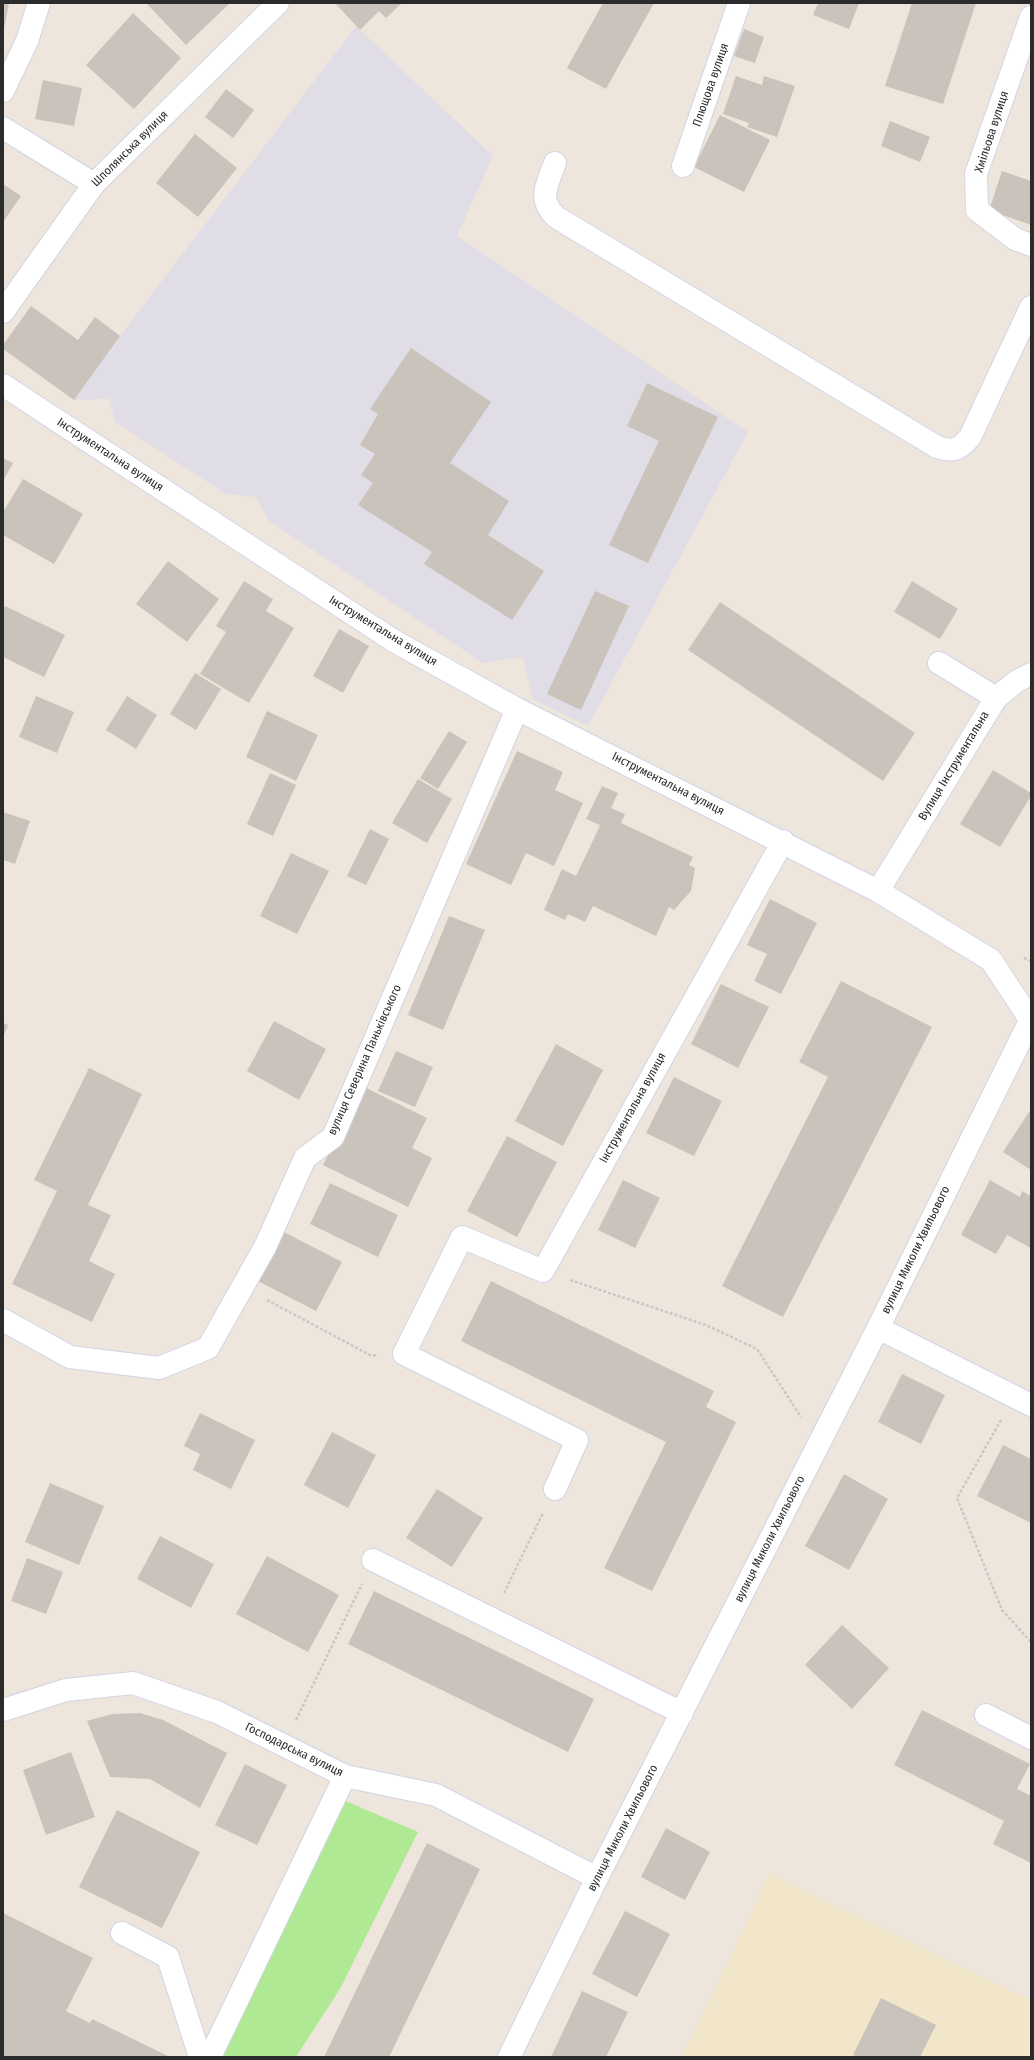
<!DOCTYPE html>
<html>
<head>
<meta charset="utf-8">
<style>
  body { margin:0 }
  #map { position:relative; width:1034px; height:2060px; overflow:hidden; background:#eee6dc; font-family:"Fira Sans Condensed",sans-serif }
  canvas { display:block }
  .frame { position:absolute; inset:0; border:4px solid #2b2b2b; pointer-events:none }
</style>
</head>
<body>
<div id="map">
<canvas width="1034" height="2060"></canvas>
<div class="frame"></div>
</div>
<script>
const context = document.querySelector('canvas').getContext('2d');
context.lineJoin = 'round';
function fillPath(path, color) { context.fillStyle = color; context.fill(path, 'evenodd'); }
function strokePath(path, color, width, dash) { context.strokeStyle = color; context.lineWidth = width; context.lineCap = dash ? 'butt' : 'round'; context.setLineDash(dash || []); context.stroke(path); }
function drawText(font, color, halo, rows, align = 'center') {
  context.font = font + ' "Fira Sans Condensed",sans-serif'; context.lineWidth = 3; context.setLineDash([]); context.textBaseline = 'middle'; context.strokeStyle = halo; context.fillStyle = color; for (const [text, x, y, turn = 0] of rows) {
    context.save(); context.translate(x, y); context.rotate((+turn || 0) * Math.PI / 180); context.textAlign = isNaN(turn) ? turn : align; if (halo) context.strokeText(text, 0, 0); context.fillText(text, 0, 0); context.restore();
  }
}
fillPath(new Path2D(`
  M356,26L493,156L457,236L748,432L588,726L533,699L523,657L483,663L269,521L256,497L226,494L115,422L109,399L74,400L120,336Z`), '#e0dde6');
fillPath(new Path2D(`
  M770,1874L1031,2000V2057H682Z`), '#f1e5ca');
fillPath(new Path2D(`
  M341,1799L418,1832L340,1989L296,2057H217Z`), '#b0e994');
fillPath(new Path2D(`
  M3,3H9L4,29H3Z
  M146,3H230L186,45Z
  M335,3H402L386,18L379,11L360,30Z
  M603,3H654L606,89L567,68Z
  M818,3H859L849,29L813,15Z
  M912,3H976L943,104L885,86Z
  M133,13L181,58L134,109L86,65Z
  M744,29L764,37L755,63L734,56Z
  M736,76L762,85L764,76L795,86L777,137L747,127L749,123L723,114Z
  M43,80L82,88L74,126L35,119Z
  M226,89L254,110L233,138L205,117Z
  M720,115L770,140L744,192L694,167Z
  M890,121L930,137L920,162L881,146Z
  M195,134L237,168L198,217L156,183Z
  M1002,171L1031,181V225L989,210Z
  M3,184L21,196L3,222Z
  M31,306L78,340L95,317L120,336L74,400L3,349V345Z
  M411,348L491,402L450,463L509,501L488,535L544,571L512,620L424,564L432,552L358,505L373,483L361,475L375,454L360,445L378,414L370,409Z
  M647,383L718,417L648,563L609,545L659,441L627,426Z
  M3,458L13,463L3,481Z
  M23,479L83,514L54,564L3,535V512Z
  M168,561L219,599L187,642L136,604Z
  M244,581L273,599L266,611L294,628L249,703L200,674L226,632L216,626Z
  M912,581L958,609L940,639L894,612Z
  M595,591L629,606L581,710L547,694Z
  M720,602L915,733L883,781L688,650Z
  M5,606L65,635L44,677L3,657V611Z
  M339,629L369,646L343,693L313,676Z
  M195,673L221,689L196,730L170,714Z
  M36,696L74,712L57,753L19,737Z
  M127,696L157,715L136,749L106,730Z
  M267,711L318,735L296,781L246,757Z
  M449,731L467,742L438,789L420,778Z
  M517,751L563,772L555,790L583,803L554,866L526,853L511,885L466,864Z
  M993,770L1031,793V796L1000,847L960,824Z
  M270,773L296,785L273,836L247,824Z
  M418,779L452,799L427,843L392,823Z
  M602,786L618,793L611,808L625,814L621,823L693,857L689,865L695,868L691,891L674,910L669,907L656,936L593,906L585,922L568,914L565,920L544,910L562,869L576,876L597,832L600,825L586,819Z
  M3,812L30,821L15,864L3,860Z
  M370,829L389,839L366,885L347,876Z
  M291,853L329,871L297,934L260,916Z
  M770,899L817,923L781,994L754,981L767,954L747,945Z
  M449,916L485,930L443,1030L408,1015Z
  M841,981L932,1027L783,1317L722,1286L828,1077L799,1062Z
  M721,984L769,1007L738,1068L691,1044Z
  M274,1021L326,1049L299,1100L247,1071Z
  M3,1023L8,1025L3,1037Z
  M556,1044L603,1070L563,1146L515,1121Z
  M396,1051L433,1067L415,1107L378,1091Z
  M89,1068L142,1094L88,1205L111,1215L89,1261L115,1274L92,1322L12,1284L57,1191L34,1180Z
  M674,1077L722,1101L694,1156L646,1133Z
  M362,1086L427,1118L412,1148L432,1158L408,1207L323,1165Z
  M1031,1109V1170L1003,1152Z
  M507,1136L557,1162L517,1237L467,1211Z
  M623,1180L660,1198L635,1248L598,1230Z
  M990,1180L1020,1197L1022,1191L1031,1196V1248L1007,1235L996,1254L961,1235Z
  M330,1183L398,1215L378,1257L310,1224Z
  M282,1231L342,1262L316,1311L256,1280Z
  M491,1281L714,1391L706,1407L736,1422L652,1591L604,1568L666,1442L461,1341Z
  M902,1374L945,1395L921,1444L878,1422Z
  M200,1413L255,1440L231,1489L193,1470L200,1454L184,1446Z
  M332,1432L376,1455L348,1508L304,1485Z
  M1003,1445L1031,1459V1523L977,1496Z
  M844,1474L888,1499L849,1570L805,1546Z
  M50,1483L104,1506L79,1565L25,1542Z
  M437,1489L483,1518L452,1567L406,1538Z
  M160,1536L214,1564L191,1608L137,1579Z
  M267,1556L339,1595L308,1652L236,1614Z
  M27,1558L63,1572L46,1614L11,1601Z
  M374,1591L594,1699L568,1752L348,1644Z
  M842,1625L889,1668L852,1709L805,1665Z
  M922,1710L1030,1764L1017,1789L1031,1796V1863L993,1844L1004,1821L894,1765Z
  M140,1713L163,1720L227,1753L200,1808L150,1779L110,1777L87,1721L112,1714Z
  M71,1752L95,1817L46,1835L23,1770Z
  M245,1764L287,1785L257,1845L215,1825Z
  M117,1810L200,1852L162,1928L79,1887Z
  M666,1828L710,1852L685,1900L641,1877Z
  M427,1843L480,1869L406,2022L389,2057H324Z
  M625,1911L670,1934L637,1997L592,1974Z
  M3,1913L93,1958L66,2011L90,2023L92,2019L170,2057H3Z
  M582,1991L628,2012L606,2057H551Z
  M881,1998L936,2025L920,2057H858L853,2055Z`), '#c9c3bb');
const minor = new Path2D(`
  M1031,17L976,174L977,210L1015,239L1031,245
  M3,91L27,41L39,3
  M3,128L94,184
  M555,163C547,185 537,199 556,217L937,447C954,452 959,450 970,437L1031,307
  M683,166L739,3
  M3,312L94,184L278,3
  M3,385L394,641L517,709L878,891L991,960L1031,1021
  M996,698L1017,681L1031,674
  M878,891L996,698L939,663
  M3,1320L70,1357L159,1368L208,1348L265,1247L305,1158L333,1137L517,709
  M878,1328L1031,1405
  M555,1489L577,1440L404,1354L462,1237L543,1271L783,841
  M373,1560L682,1713
  M3,1710L66,1690L133,1683L217,1712L345,1776L436,1795L597,1878
  M986,1715L1031,1738
  M122,1933L168,1957L200,2057
  M210,2057L345,1776
  M509,2057L597,1878L878,1328L1030,1021`);
strokePath(minor, '#d1d4e5', 24);
strokePath(new Path2D(`
  M1024,958L1031,961
  M570,1280L706,1325L757,1349L801,1417
  M267,1300L372,1356L378,1355
  M1001,1420L957,1498L1002,1610L1031,1642
  M504,1593L543,1513
  M296,1720L362,1584`), '#c8c8c8', 2.5, [3, 2]);
strokePath(minor, '#fff', 22);
drawText('12px', '#2b2b2b', '#fff', [
  ["Плющова вулиця",711,85,-71],
  ["Хмільова вулиця",992,132,-72],
  ["Шполянська вулиця",130,149,-45],
  ["Інструментальна вулиця",110,455,33],
  ["Інструментальна вулиця",383,631,31],
  ["Вулиця Інструментальна",954,766,-59],
  ["Інструментальна вулиця",668,784,27],
  ["вулиця Северина Паньківського",365,1060,-66],
  ["Інструментальна вулиця",633,1108,-61],
  ["вулиця Миколи Хвильового",916,1250,-64],
  ["вулиця Миколи Хвильового",770,1539,-63],
  ["Господарська вулиця",294,1750,26],
  ["вулиця Миколи Хвильового",623,1828,-63]
]);
</script>
</body>
</html>
